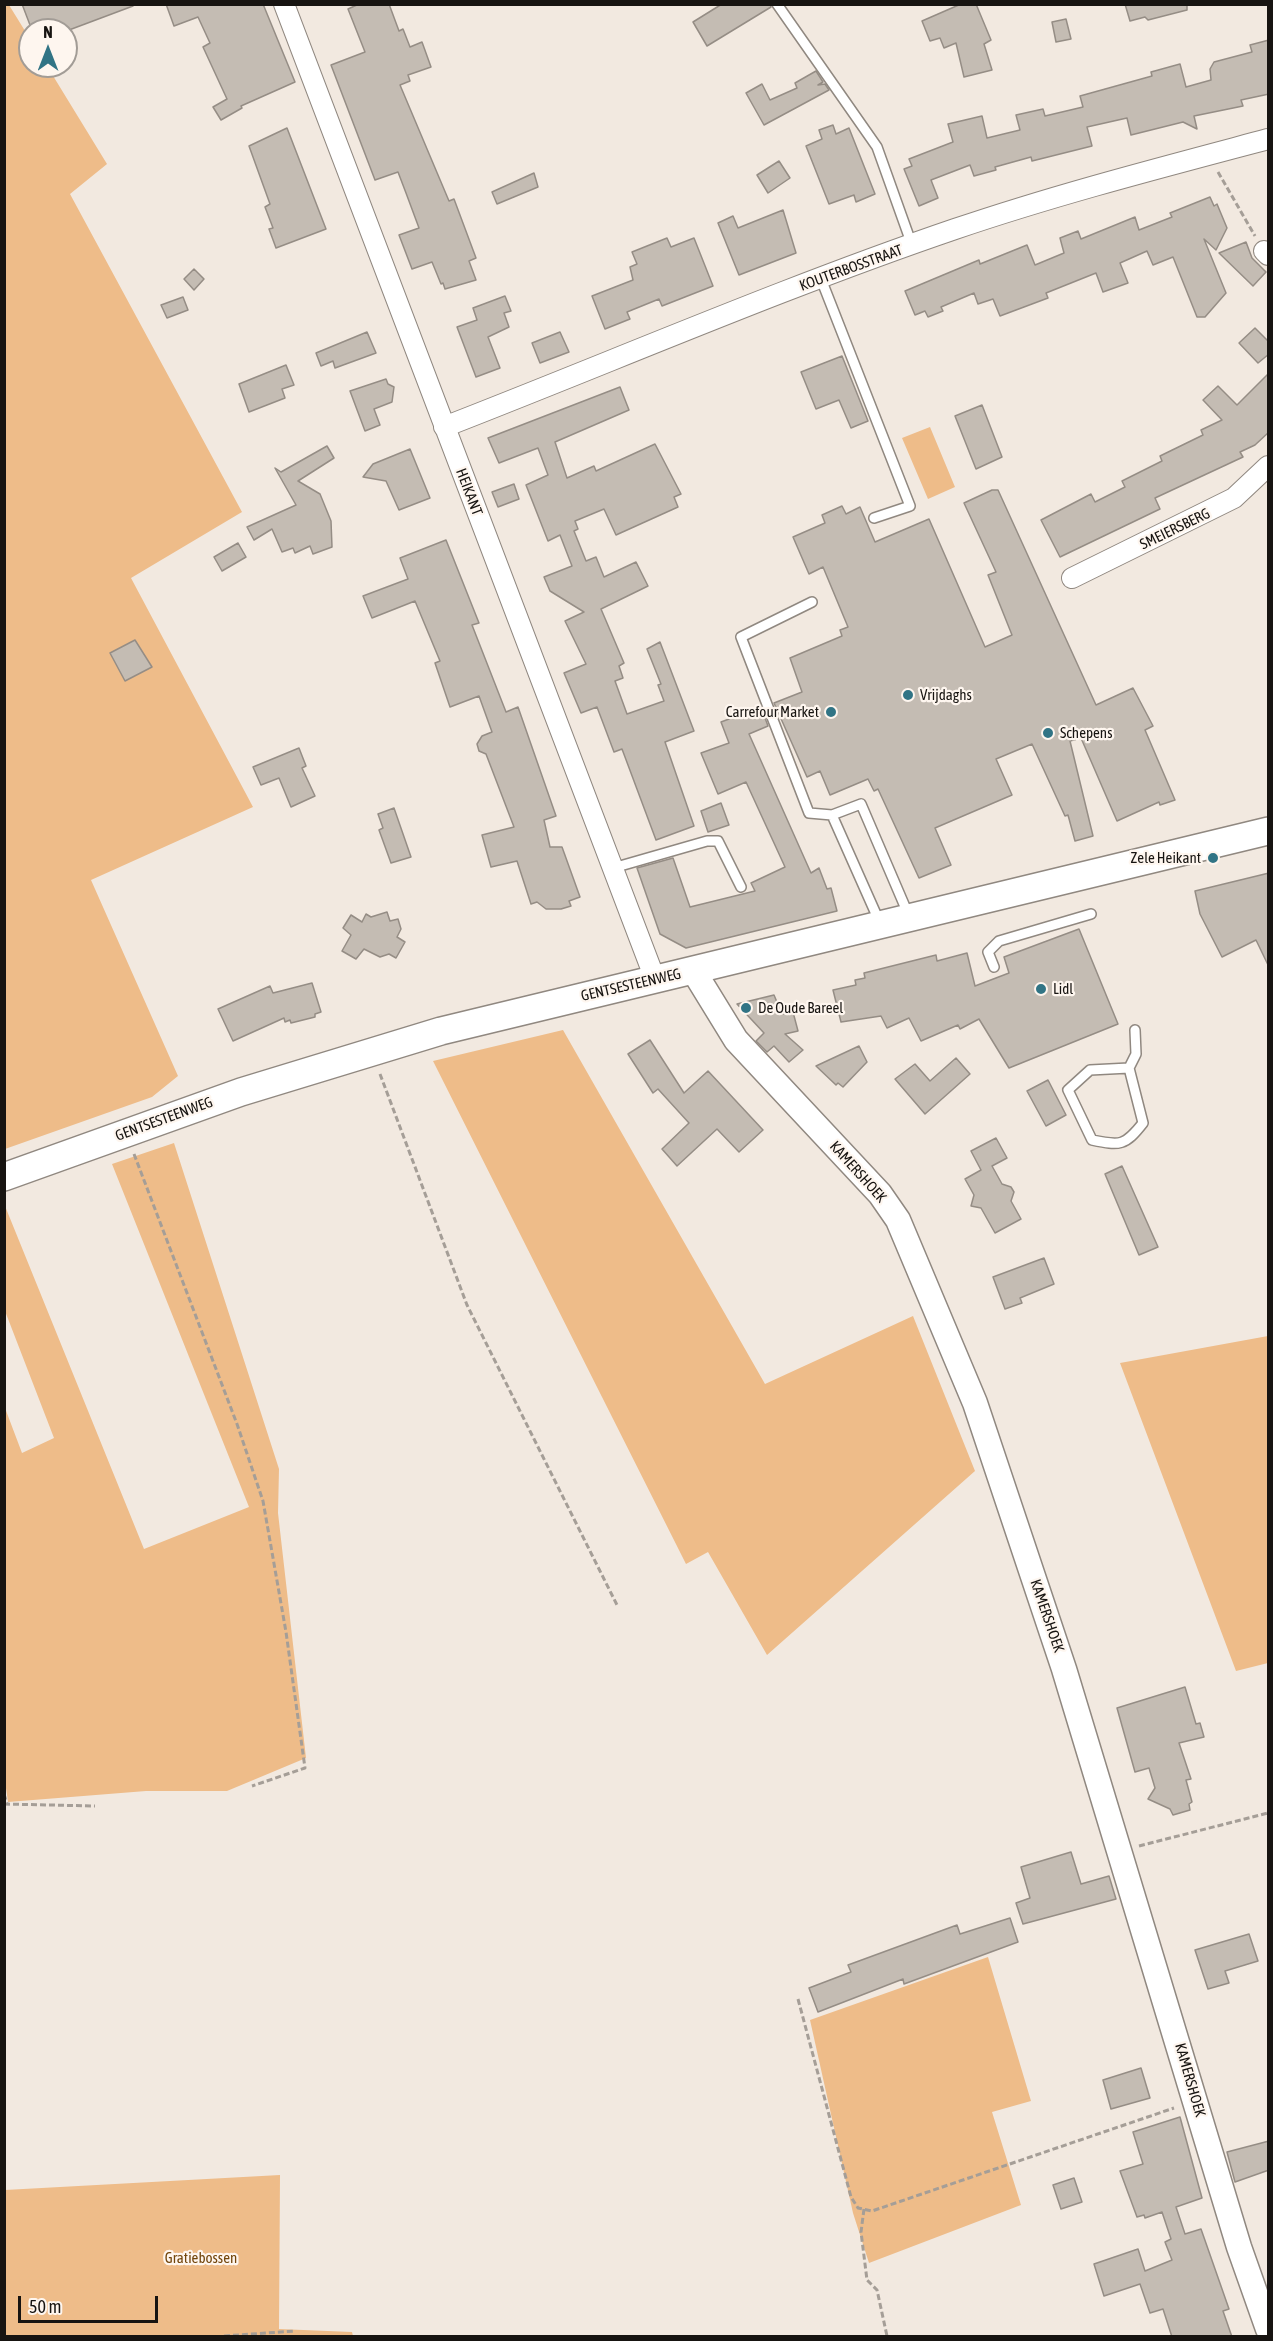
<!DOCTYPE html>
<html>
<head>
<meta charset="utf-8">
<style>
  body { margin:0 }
  #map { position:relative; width:1273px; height:2341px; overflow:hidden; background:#f2e9e0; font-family:"Asap Condensed",sans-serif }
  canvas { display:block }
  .frame { position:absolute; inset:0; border:6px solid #171411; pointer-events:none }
  .north { position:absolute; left:18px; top:18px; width:60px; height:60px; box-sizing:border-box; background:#fef6ef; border:2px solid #a29c96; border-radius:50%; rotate:0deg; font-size:16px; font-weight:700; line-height:24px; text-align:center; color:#171411 }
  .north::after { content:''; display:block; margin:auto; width:21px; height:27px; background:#317485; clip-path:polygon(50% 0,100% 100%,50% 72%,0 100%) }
  .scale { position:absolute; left:18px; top:2296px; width:140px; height:27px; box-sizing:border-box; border:3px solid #171411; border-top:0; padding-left:8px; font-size:18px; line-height:21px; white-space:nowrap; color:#171411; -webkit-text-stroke:4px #fef6ef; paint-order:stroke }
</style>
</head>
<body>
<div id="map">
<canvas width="1273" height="2341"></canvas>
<div class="frame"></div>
<div class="north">N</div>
<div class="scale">50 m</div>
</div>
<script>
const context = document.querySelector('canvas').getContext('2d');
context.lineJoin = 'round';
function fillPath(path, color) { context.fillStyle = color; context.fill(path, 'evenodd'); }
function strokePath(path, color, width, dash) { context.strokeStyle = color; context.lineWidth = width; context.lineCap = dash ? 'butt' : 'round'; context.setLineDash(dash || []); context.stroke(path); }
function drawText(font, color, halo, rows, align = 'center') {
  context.font = font + ' "Asap Condensed",sans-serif'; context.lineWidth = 4.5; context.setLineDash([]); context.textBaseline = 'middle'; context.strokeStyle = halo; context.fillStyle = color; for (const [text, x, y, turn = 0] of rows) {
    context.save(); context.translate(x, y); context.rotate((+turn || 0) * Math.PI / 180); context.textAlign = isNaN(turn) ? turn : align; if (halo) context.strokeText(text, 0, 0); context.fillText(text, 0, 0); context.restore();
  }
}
fillPath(new Path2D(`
  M4,5H9L30,39V66H47L107,164L70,194L242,512L131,578L253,807L91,880L178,1076L152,1097L5,1149Z
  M930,427L955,487L928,499L902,438Z
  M563,1030L765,1384L913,1316L975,1471L767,1655L708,1552L686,1564L433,1061Z
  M174,1143L279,1469L278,1513L306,1758L227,1791H146L8,1802L4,1774L5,1408L22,1453L54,1438L5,1311V1206L144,1549L249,1507L112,1164Z
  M1268,1336V1663L1236,1671L1120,1363Z
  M988,1957L1031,2101L992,2112L1021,2205L869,2263L853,2213L810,2020Z
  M280,2175L279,2329L352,2332L353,2336H5V2190Z`), '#eebc89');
const building = new Path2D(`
  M22,4H132L133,6L69,30H38L36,23L30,25Z
  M166,4H263L295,82L241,106L242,108L221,120L213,107L227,99L203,47L210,43L198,17L174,26Z
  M359,4H389L399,31L403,29L410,47L422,42L431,67L408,75L410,81L400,85L449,201L454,199L476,258L469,261L476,280L445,289L443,283L441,284L432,262L412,269L399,235L419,228L406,193L398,172L375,180L331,65L365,52L348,9Z
  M722,4H770L771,7L707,46L693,22Z
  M961,4H976L991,40L984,44L992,70L964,77L956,43L944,48L940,38L930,41L922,21Z
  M1125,4H1187V10L1148,20L1145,17L1130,21Z
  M1066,19L1071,39L1056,42L1052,22Z
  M1269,40V94L1241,100L1243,106L1194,116L1197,129L1183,122L1131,135L1127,118L1087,127L1092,146L1032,161L1031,157L995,167L996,170L974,176L970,165L931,180L938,198L919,206L904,169L912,166L909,159L953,142L948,124L982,116L987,138L1020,130L1016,115L1043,109L1045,116L1083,107L1080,96L1152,76L1151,72L1180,64L1186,87L1211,80L1210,69L1214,62L1252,52L1250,45Z
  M816,71L823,82L818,85L825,84L829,90L764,125L746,93L762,84L770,100L797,88L795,83Z
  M833,125L836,134L849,128L875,194L856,202L854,195L829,204L806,146L822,139L819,130Z
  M287,128L326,229L276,248L269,229L273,228L265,207L270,204L249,146Z
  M779,161L790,178L768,193L757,175Z
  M534,173L538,187L497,204L492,192Z
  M1210,197L1214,206L1217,204L1227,228L1216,250L1204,239L1226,293L1205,317H1197L1173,257L1153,265L1147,251L1120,263L1128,283L1103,292L1096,273L1046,293L1048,298L1000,316L993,299L978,304L974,293L941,307L943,311L928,317L925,311L915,315L905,291L979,260L980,264L1027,245L1035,265L1064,253L1060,238L1078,231L1081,239L1135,217L1139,230L1172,217L1170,213Z
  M783,210L796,253L739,275L718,223L733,216L738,228Z
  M667,238L671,247L694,238L713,286L662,306L659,299L627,312L630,319L605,329L592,296L633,280L630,267L637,264L632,252Z
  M1246,242L1252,258L1266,272L1253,286L1219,253Z
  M194,269L204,279L194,290L184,279Z
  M505,296L511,311L504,313L509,327L488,337L500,368L476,377L457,327L477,320L473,308Z
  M183,297L188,310L167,318L161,305Z
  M1255,328L1269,342V354L1258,363L1239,343Z
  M367,332L376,353L335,368L333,361L321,366L316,353Z
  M560,332L569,352L540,363L532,343Z
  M842,356L868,421L851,428L839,400L816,409L801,372Z
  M286,365L294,385L282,389L285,398L249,412L239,384Z
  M1269,373V432L1255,445L1240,452L1243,457L1155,498L1160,509L1060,557L1041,520L1091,494L1095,502L1125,487L1122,481L1162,461L1160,456L1203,435L1201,430L1222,420L1203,400L1218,386L1237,405Z
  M386,379L388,384L394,387L392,402L374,409L380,425L365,431L350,391Z
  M620,387L629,410L555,442L567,478L594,466L596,471L655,444L681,494L674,497L678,507L616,535L604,509L575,521L578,529L574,531L586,561L596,557L604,577L636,562L648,586L601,609L624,663L619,666L623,678L615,681L627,714L664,701L658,685L661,684L647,649L660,642L694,731L665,742L694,826L656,840L622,749L614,752L597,707L581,713L564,673L586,664L565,621L584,612L550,591L544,577L572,566L560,535L548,541L526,485L548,475L538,448L499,463L488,438Z
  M982,405L1002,457L976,469L955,416Z
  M327,446L334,458L298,481L320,494L331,521L332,547L313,554L310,546L295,553L293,548L282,552L272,529L254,540L247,527L296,505L275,468L281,472Z
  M410,449L430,498L399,510L386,481L363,477L373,464Z
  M514,484L519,499L498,507L492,492Z
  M992,490H998L1096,705L1133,688L1153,726L1145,730L1175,800L1160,805L1159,802L1117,821L1081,738L1070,741L1093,836L1075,841L1068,815L1065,816L1032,744L996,759L1012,795L935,828L951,865L919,878L878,789L874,791L868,779L830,795L820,771L807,777L774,703L802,692L790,658L842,636L840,630L848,627L823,567L809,574L793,537L825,523L822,515L842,506L846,514L860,507L875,542L929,519L985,647L1012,635L988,575L996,572L964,503Z
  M446,540L479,623L472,625L506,712L518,707L556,816L544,820L550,847H562L580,897L569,901L571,906L561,909H546L537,902L531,904L517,861L491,867L482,835L514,827L486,754L479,751L477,744L482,736L492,732L479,696L450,707L435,663L440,661L415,601L372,618L363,596L408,579L400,558Z
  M238,543L246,557L222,571L214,557Z
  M135,640L152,667L125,681L110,653Z
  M761,707L768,726L749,734L811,873L819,868L827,889L831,888L837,911L686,948L660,934L637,868L673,858L690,907L755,891L751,883L785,867L746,782L718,794L701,753L729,743L721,722Z
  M299,748L306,766L302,768L315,796L291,807L279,778L261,785L253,767Z
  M721,803L729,825L708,832L701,811Z
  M394,808L411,857L391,863L379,830L383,828L378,814Z
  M1269,873V967L1256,940L1222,957L1200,914L1195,891Z
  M387,912L390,921L398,919L401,929L397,937L405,942L396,958L389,954L380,957L364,949L356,959L342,951L351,935L343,928L351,915L362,922L366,914L371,917Z
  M1079,929L1118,1024L1009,1068L979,1019L960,1029L958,1025L921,1041L909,1018L887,1028L881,1016L841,1022L833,990L856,985L855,980L865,978L864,973L936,955L937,961L967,953L975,986L1009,973L1004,957Z
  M312,983L321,1012L315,1014V1017L291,1023L290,1020L285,1022L284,1018L233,1041L218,1009L270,986L273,993Z
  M774,995L782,1014L793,1012L798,1031L785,1034L803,1050L789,1062L774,1046L767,1052L756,1041L764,1033L737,1004Z
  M650,1040L684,1093L708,1071L763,1130L739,1152L717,1129L677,1166L662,1149L689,1123L658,1089L653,1093L628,1054Z
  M859,1046L867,1062L843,1087L838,1083L836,1085L816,1066Z
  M956,1058L970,1074L925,1114L895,1079L915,1064L930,1081Z
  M1048,1080L1066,1115L1046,1126L1027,1091Z
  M996,1138L1007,1158L992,1166L1002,1184L1011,1187L1014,1192L1011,1201L1021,1219L995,1233L981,1208L971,1206L974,1195L965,1179L981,1170L971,1151Z
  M1122,1166L1158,1247L1139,1255L1105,1174Z
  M1044,1258L1054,1284L1020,1298L1022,1303L1005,1309L993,1277Z
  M1185,1687L1196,1724L1200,1723L1204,1737L1179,1743L1191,1779L1186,1780L1192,1802L1189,1804L1190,1810L1173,1815L1170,1809L1148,1799L1155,1788L1149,1768L1135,1772L1117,1708Z
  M1071,1852L1081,1884L1109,1876L1116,1899L1023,1924L1016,1903L1030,1898L1021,1867Z
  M1010,1918L1018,1942L904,1984L903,1979L818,2012L809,1988L851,1972L848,1965L957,1925L960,1934Z
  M1249,1934L1258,1961L1225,1971L1229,1983L1208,1989L1195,1950Z
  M1141,2068L1150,2098L1111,2109L1103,2080Z
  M1180,2117L1202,2198L1176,2207L1185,2234L1201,2229L1229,2309L1223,2311L1232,2337H1172L1163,2309L1150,2313L1140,2284L1104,2296L1094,2264L1138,2249L1145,2271L1172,2260L1165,2242L1171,2239L1162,2212L1145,2218L1144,2215L1137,2217L1120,2171L1143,2164L1133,2132Z
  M1269,2141V2170L1235,2182L1227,2152Z
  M1074,2178L1082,2202L1061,2209L1053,2185Z`);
fillPath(building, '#c4bcb3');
strokePath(building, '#958d85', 1.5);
const service = new Path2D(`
  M777,4L877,147L912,245
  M821,279L910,506L874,518
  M812,602L741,637L809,813L832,815L880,923
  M832,815L861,804L909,916
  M613,868L707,841H718L741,887
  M994,967L988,952L999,941L1091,914
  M1129,1068L1143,1123C1125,1146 1120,1146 1092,1140L1068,1090L1090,1070L1129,1068L1136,1054L1135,1030`);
const minor = new Path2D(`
  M284,4L655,979
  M1264,251L1268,255
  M444,427C614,361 782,288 955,229C1058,194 1163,167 1268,139
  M1072,578L1234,498L1268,466`);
const tertiary = new Path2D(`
  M693,970L736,1040L880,1194L898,1220L975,1403L1064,1669L1239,2247L1268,2329`);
const secondary = new Path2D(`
  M4,1177L241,1092L441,1031L1268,831`);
strokePath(service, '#908880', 12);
strokePath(minor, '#908880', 22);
strokePath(tertiary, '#908880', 27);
strokePath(secondary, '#908880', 30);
strokePath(new Path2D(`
  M1218,172L1255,236
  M380,1074L467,1305L617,1605
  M134,1154L237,1424L263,1501L286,1632L305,1768L252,1786
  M4,1794L7,1803
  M4,1804L95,1806
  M1139,1846L1268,1813
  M798,1999L851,2197L858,2208L872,2211L1174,2108
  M864,2209L861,2232L867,2280L877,2290L887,2336
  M224,2336L295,2331`), '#a59e97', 3, [6, 3]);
strokePath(service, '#fff', 9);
strokePath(minor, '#fff', 20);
strokePath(tertiary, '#fff', 24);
strokePath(secondary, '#fff', 27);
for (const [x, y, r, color] of [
  [908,695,6,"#317485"],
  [831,712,6,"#317485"],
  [1048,733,6,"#317485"],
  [1213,858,6,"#317485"],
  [1041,989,6,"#317485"],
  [746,1008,6,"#317485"]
]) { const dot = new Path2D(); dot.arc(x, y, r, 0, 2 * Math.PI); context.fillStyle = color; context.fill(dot); strokePath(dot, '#fef6ef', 2); }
drawText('15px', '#171411', '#fef6ef', [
  ["KOUTERBOSSTRAAT",851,268,-20],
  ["HEIKANT",469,492,69],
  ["SMEIERSBERG",1175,529,-26],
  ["GENTSESTEENWEG",631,985,-13],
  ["GENTSESTEENWEG",164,1119,-20],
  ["KAMERSHOEK",858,1172,48],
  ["KAMERSHOEK",1047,1616,71],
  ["KAMERSHOEK",1190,2080,74]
]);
drawText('15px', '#171411', '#fef6ef', [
  ["Vrijdaghs",920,695],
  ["Carrefour Market",819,712,"right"],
  ["Schepens",1060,733],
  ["Zele Heikant",1201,858,"right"],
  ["Lidl",1053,989],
  ["De Oude Bareel",758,1008]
], 'left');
drawText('15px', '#72450a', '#fef6ef', [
  ["Gratiebossen",201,2258]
]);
</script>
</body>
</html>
